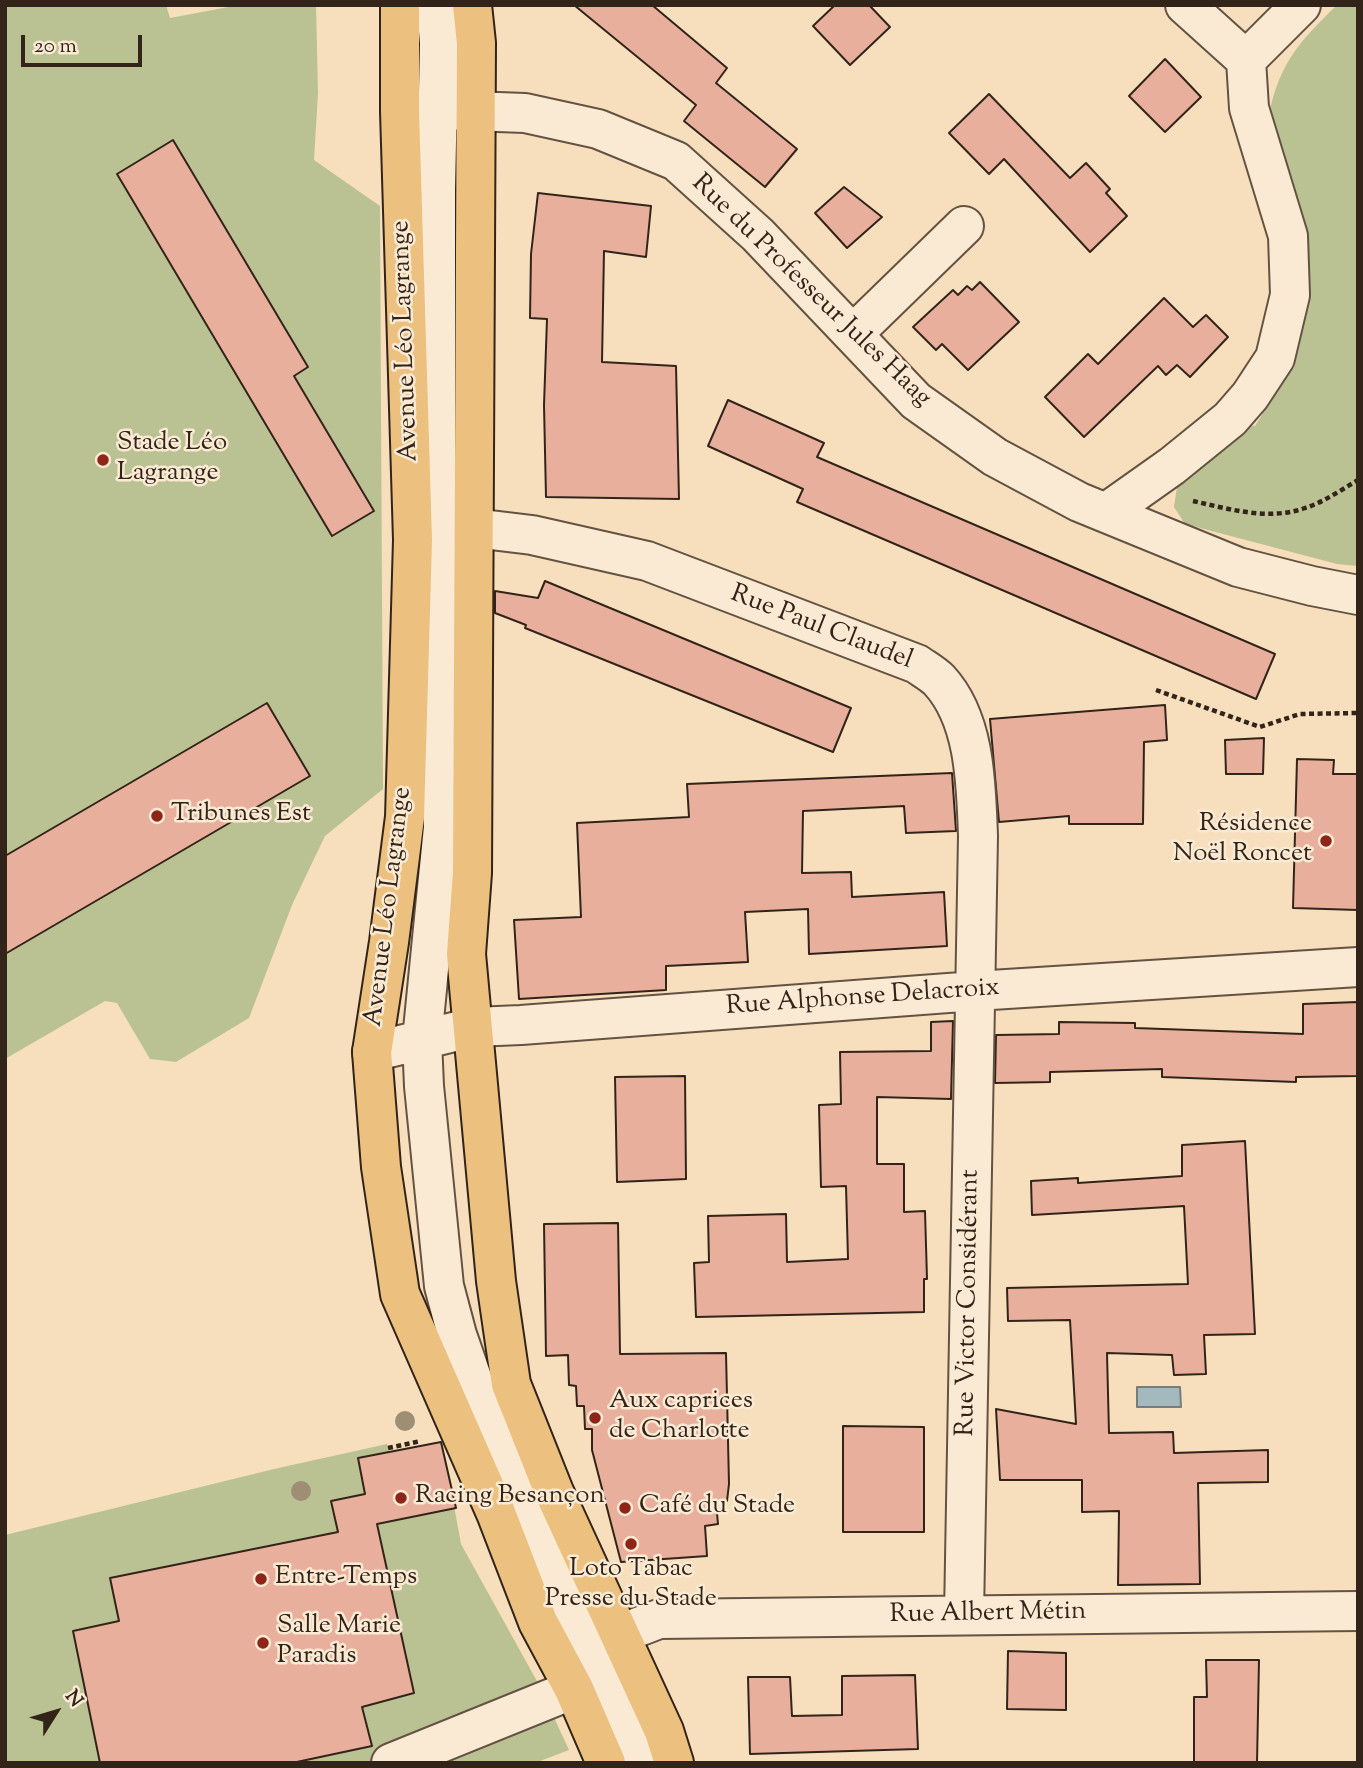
<!DOCTYPE html>
<html>
<head>
<meta charset="utf-8">
<style>
  body { margin:0 }
  #map { position:relative; width:1363px; height:1768px; overflow:hidden; background:#f7dfbd; font-family:"Sorts Mill Goudy",serif }
  canvas { display:block }
  .frame { position:absolute; inset:0; border:7px solid #332419; pointer-events:none }
  .north { position:absolute; left:21px; top:1677px; width:70px; height:70px; -webkit-text-stroke:5px #faead4; paint-order:stroke; rotate:53deg; font-size:19px; font-weight:700; line-height:28px; text-align:center; color:#332419 }
  .north::after { content:''; display:block; margin:auto; width:24px; height:32px; background:#332419; clip-path:polygon(50% 0,100% 100%,50% 72%,0 100%) }
  .scale { position:absolute; left:21px; top:35px; width:121px; height:32px; box-sizing:border-box; border:4px solid #332419; border-top:0; padding-left:9px; font-size:21px; line-height:24px; white-space:nowrap; color:#332419; -webkit-text-stroke:5px #faead4; paint-order:stroke }
</style>
</head>
<body>
<div id="map">
<canvas width="1363" height="1768"></canvas>
<div class="frame"></div>
<div class="north">N</div>
<div class="scale">20 m</div>
</div>
<script>
const context = document.querySelector('canvas').getContext('2d');
context.lineJoin = 'round';
function fillPath(path, color) { context.fillStyle = color; context.fill(path, 'evenodd'); }
function strokePath(path, color, width, dash) { context.strokeStyle = color; context.lineWidth = width; context.lineCap = dash ? 'butt' : 'round'; context.setLineDash(dash || []); context.stroke(path); }
function drawText(font, color, halo, rows, align = 'center') {
  context.font = font + ' "Sorts Mill Goudy",serif'; context.lineWidth = 5; context.setLineDash([]); context.textBaseline = 'middle'; context.strokeStyle = halo; context.fillStyle = color; for (const [text, x, y, turn = 0] of rows) {
    context.save(); context.translate(x, y); context.rotate((+turn || 0) * Math.PI / 180); context.textAlign = isNaN(turn) ? turn : align; if (halo) context.strokeText(text, 0, 0); context.fillText(text, 0, 0); context.restore();
  }
}
fillPath(new Path2D(`
  M5,5H166L170,18L239,5H316L318,93L314,160L380,206L383,789L325,836L292,905L249,1018L176,1062L150,1059L117,1003L105,1001L5,1059Z
  M1337,5H1358V566L1337,564L1185,524L1174,507L1178,480L1239,422L1255,426L1279,388L1288,367L1269,114C1280,62 1300,41 1337,5Z
  M442,1441L461,1544L538,1683L569,1750L535,1763H5V1535L274,1469L387,1444L389,1452Z`), '#bac293');
const water = new Path2D(`
  M1137,1387H1180L1181,1407H1137Z`);
fillPath(water, '#a4b9bd');
strokePath(water, '#777d7b', 2);
const building = new Path2D(`
  M574,5H652L727,68L716,83L797,149L765,187L684,121L696,105Z
  M835,5H869L890,27L850,65L813,26Z
  M1165,59L1201,97L1165,132L1129,96Z
  M989,94L1070,178L1086,163L1110,189L1106,193L1127,216L1090,252L1004,159L989,174L949,133Z
  M173,140L308,367L294,376L374,511L332,536L117,174Z
  M844,187L882,217L847,248L815,213Z
  M538,193L651,206L646,257L604,251L602,362L676,366L679,499L546,497L544,405L547,319L530,318L531,254Z
  M980,282L1019,322L968,370L942,344L936,350L913,327L953,290L958,295L967,286L972,290Z
  M1164,298L1193,327L1206,315L1228,337L1190,377L1177,365L1166,375L1158,366L1084,437L1045,397L1088,354L1098,364Z
  M728,400L824,443L817,457L1275,654L1256,699L797,502L803,489L708,446Z
  M545,581L851,708L833,752L525,628L526,625L495,613V591L538,598Z
  M267,703L310,776L5,954V856Z
  M1165,705L1167,740L1144,742L1143,824H1069V816L999,822L990,719Z
  M1264,738L1263,774H1226L1225,740Z
  M1297,759L1334,760L1333,774H1358V910L1293,908Z
  M952,773L956,831L906,833L904,806L803,811L802,873L851,872L852,897L944,892L947,946L809,954L808,909L745,912L748,962L666,966V990L519,999L514,920L581,917L577,823L689,817L687,784Z
  M1358,1002V1076L1296,1077V1082L1162,1077V1069L1050,1072V1082L995,1083L996,1035L1059,1034V1022L1135,1023V1028L1303,1034V1004Z
  M953,1021L951,1099L877,1097V1164H904V1212L925,1211L927,1279H924V1312L696,1317L694,1263L709,1262L708,1216L786,1214L787,1262L848,1259L846,1186L821,1187L819,1105L841,1104L840,1052L931,1051V1022Z
  M685,1076L686,1179L617,1182L615,1077Z
  M1245,1141L1255,1334L1204,1335L1206,1374L1174,1375L1172,1355L1107,1353L1109,1433L1173,1432L1174,1453L1268,1450V1482L1198,1483L1200,1584L1118,1585L1119,1511L1082,1512V1480H1000L996,1409L1076,1424L1070,1320L1008,1321L1007,1288L1188,1284L1184,1206L1032,1215L1031,1181L1078,1178V1183L1182,1176V1145Z
  M618,1223L620,1354L726,1353L729,1484L727,1501L716,1502L718,1524L705,1526L707,1556L621,1562L592,1450V1429H585L584,1406H577L576,1386L569,1385L568,1355L546,1356L544,1224Z
  M843,1426L924,1427V1532H843Z
  M441,1442L456,1508L377,1524L414,1693L362,1707L372,1746L292,1763H100L73,1631L119,1621L110,1578L338,1532L331,1501L365,1494L358,1458Z
  M1008,1651L1066,1653V1710L1007,1709Z
  M1206,1660H1259L1257,1763H1194V1697H1207Z
  M915,1675L918,1749L750,1754L748,1677H790L792,1716L842,1715V1676Z`);
fillPath(building, '#e9af9d');
strokePath(building, '#332419', 2);
const minor = new Path2D(`
  M436,5L439,43L436,190V530L443,827L422,1040L424,1086L444,1286L457,1335L486,1418L570,1606L585,1634L639,1763
  M1246,60L1301,5
  M444,110L525,113L598,129L676,161L758,235L916,401L995,457L1079,502L1238,567L1312,586L1358,595
  M853,334L964,226
  M1107,512L1172,466L1230,419L1250,396L1275,358L1290,295L1288,236L1249,108L1246,60L1185,5
  M474,528L532,535L647,561L917,664C924,669 933,674 939,680C976,720 976,786 978,836L964,1615
  M372,1052L474,1027L521,1025L975,991L1358,967
  M620,1634L659,1619L1358,1611
  M391,1763L574,1689`);
const major = new Path2D(`
  M400,5V111L413,540L405,817L389,942L372,1052L381,1167L400,1294L496,1513L538,1622L574,1689L606,1763
  M472,5L476,43L472,873L466,954L496,1281L511,1384L554,1492L664,1731L674,1763`);
strokePath(minor, '#645342', 42);
strokePath(major, '#332419', 42);
strokePath(new Path2D(`
  M1193,501C1229,509 1268,521 1305,508C1324,502 1341,490 1358,480
  M1156,690L1260,727L1300,714L1358,713
  M388,1448L421,1441`), '#332419', 4.5, [5, 3.5]);
strokePath(minor, '#faead4', 38);
strokePath(major, '#ecc07e', 38);
context.fillStyle = '#9e8e74';
for (const [x, y] of [
  [405,1421],
  [301,1491]
]) { context.beginPath(); context.arc(x, y, 10, 0, 2 * Math.PI); context.fill(); }
for (const [x, y, r, color] of [
  [103,460,7,"#8f2418"],
  [157,816,7,"#8f2418"],
  [1326,841,7,"#8f2418"],
  [595,1418,7,"#8f2418"],
  [401,1498,7,"#8f2418"],
  [625,1508,7,"#8f2418"],
  [631,1544,7,"#8f2418"],
  [261,1579,7,"#8f2418"],
  [263,1643,7,"#8f2418"]
]) { const dot = new Path2D(); dot.arc(x, y, r, 0, 2 * Math.PI); context.fillStyle = color; context.fill(dot); strokePath(dot, '#faead4', 2.5); }
drawText('26px', '#332419', '#faead4', [
  ["Rue du Professeur Jules Haag",810,292,44],
  ["Avenue Léo Lagrange",407,341,-92],
  ["Rue Paul Claudel",821,629,21],
  ["Avenue Léo Lagrange",390,907,-83],
  ["Rue Alphonse Delacroix",863,999,-4],
  ["Rue Victor Considérant",970,1303,-89],
  ["Rue Albert Métin",988,1615,-1]
]);
drawText('26px', '#332419', '#faead4', [
  ["Stade Léo",117,445],
  ["Lagrange",117,475],
  ["Tribunes Est",171,816],
  ["Résidence",1312,826,"right"],
  ["Noël Roncet",1312,856,"right"],
  ["Aux caprices",609,1403],
  ["de Charlotte",609,1433],
  ["Racing Besançon",415,1498],
  ["Café du Stade",639,1508],
  ["Loto Tabac",631,1571,"center"],
  ["Presse du Stade",631,1601,"center"],
  ["Entre-Temps",275,1579],
  ["Salle Marie",277,1628],
  ["Paradis",277,1658]
], 'left');
</script>
</body>
</html>
